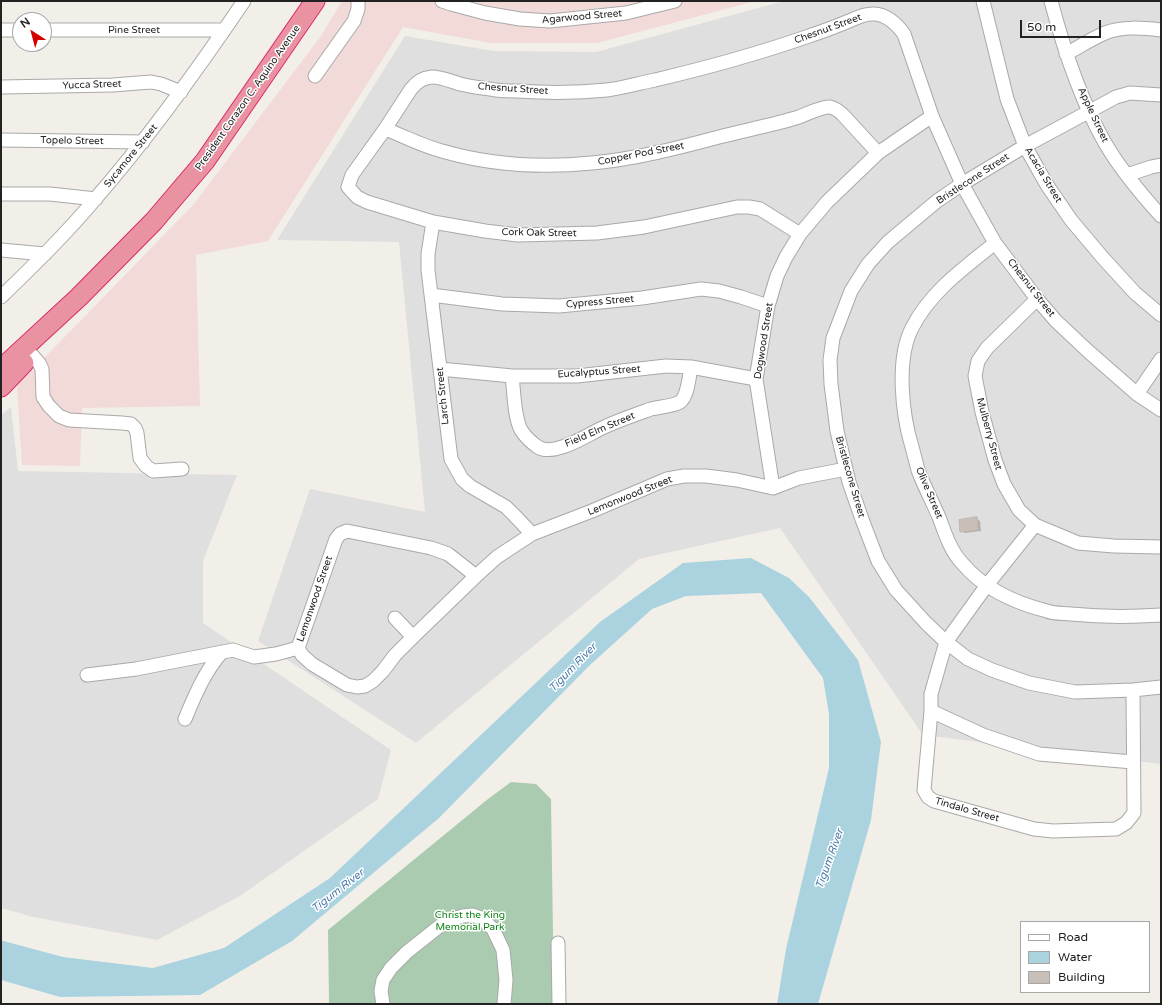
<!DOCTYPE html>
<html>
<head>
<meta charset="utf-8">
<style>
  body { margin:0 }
  #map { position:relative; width:1162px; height:1005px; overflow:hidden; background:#f2efe9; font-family:"Varela Round",sans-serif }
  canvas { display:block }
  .frame { position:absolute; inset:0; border:2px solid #222; pointer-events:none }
  .legend { position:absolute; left:1020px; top:921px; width:130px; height:72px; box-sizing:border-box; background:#fff; border:1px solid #a7a7a7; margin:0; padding:5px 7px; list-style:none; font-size:12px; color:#222 }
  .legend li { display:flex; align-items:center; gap:8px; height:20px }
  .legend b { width:20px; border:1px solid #a7a7a7 }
  .north { position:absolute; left:12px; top:12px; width:40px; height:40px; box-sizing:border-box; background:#fff; border:1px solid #a7a7a7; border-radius:50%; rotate:324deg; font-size:11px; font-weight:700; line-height:16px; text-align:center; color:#222 }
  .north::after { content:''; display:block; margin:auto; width:14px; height:18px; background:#d40000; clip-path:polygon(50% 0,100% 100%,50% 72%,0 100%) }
  .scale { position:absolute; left:1020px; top:20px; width:81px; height:18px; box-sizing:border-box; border:2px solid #222; border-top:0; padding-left:5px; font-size:12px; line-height:14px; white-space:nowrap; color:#222; -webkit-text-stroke:3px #fff; paint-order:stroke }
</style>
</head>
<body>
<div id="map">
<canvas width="1162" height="1005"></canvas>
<div class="frame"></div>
<ul class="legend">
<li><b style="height:5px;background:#fff"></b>Road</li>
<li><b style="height:11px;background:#aad3df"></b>Water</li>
<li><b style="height:11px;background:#c7bfb8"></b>Building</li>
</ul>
<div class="north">N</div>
<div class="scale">50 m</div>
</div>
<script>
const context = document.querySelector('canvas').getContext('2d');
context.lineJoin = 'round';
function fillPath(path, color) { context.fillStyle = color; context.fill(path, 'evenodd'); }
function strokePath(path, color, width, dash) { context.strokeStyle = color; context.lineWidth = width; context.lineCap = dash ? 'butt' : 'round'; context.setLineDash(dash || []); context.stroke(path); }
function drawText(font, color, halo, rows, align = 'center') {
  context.font = font + ' "Varela Round",sans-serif'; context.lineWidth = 3; context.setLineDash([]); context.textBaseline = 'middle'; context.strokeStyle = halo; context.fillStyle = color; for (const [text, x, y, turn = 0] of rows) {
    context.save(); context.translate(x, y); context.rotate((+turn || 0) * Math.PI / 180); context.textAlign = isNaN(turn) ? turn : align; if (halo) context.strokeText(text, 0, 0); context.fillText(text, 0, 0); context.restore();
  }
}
fillPath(new Path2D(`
  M784,1H1161V764L923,735L780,528L639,559L416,743L258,641L310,489L425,512L399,242L277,240L405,36L493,51L596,52Z
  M11,407L18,471L237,475L203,561V623L391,750L378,799L240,896L157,940L33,917L1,908V415Z`), '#e0dfdf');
fillPath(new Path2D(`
  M342,1H756L597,43H491L403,27L268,241L196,255L200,406L82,408L80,466L22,465L17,386L193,205L321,36Z`), '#f2dad9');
fillPath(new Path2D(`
  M511,782L536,784L551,799L554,1004H329L328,930L488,799Z`), '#aacbaf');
fillPath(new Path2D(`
  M751,558L789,578L809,597L858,660L881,742L871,820L818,1004H777L786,949L829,768V714L823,678L761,593L686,596L652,609L590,665L439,818L292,941L200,995L60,997L1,980V940L7,942L63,957L153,968L224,948L330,878L600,622L683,563Z`), '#aad3df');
fillPath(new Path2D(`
  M977,519L980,521L981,531L965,533L961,531Z`), '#0003');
const building = new Path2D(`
  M977,517L978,530L960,532L959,520Z`);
fillPath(building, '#c7bfb8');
strokePath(building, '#c4b6ab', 1);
const minor = new Path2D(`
  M442,1L451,4L485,13L520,19L550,21L626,13L675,1
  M983,1L1007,99L1025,146L1047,185L1071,220L1103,258L1135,293L1161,315
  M1051,1C1064,50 1080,99 1105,143C1119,167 1142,195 1161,216
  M1,30H20
  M44,30H224
  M1066,54C1079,47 1091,39 1105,33C1122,26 1143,28 1161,30
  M315,76L354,21L358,9V1
  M1,87L113,85L151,82L161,84L181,92
  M1161,95L1130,93L1116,97L1025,146L962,184L937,201L888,242L868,264L851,291L833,338L830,360L831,384L837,431L849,482L863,522L878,561L896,590L926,623L946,642L968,659L992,670L1029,683L1075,692L1133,690L1161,687
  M385,129C404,136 422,146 442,151C490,165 542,168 592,163C635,159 678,148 719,137C746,130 773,125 799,117C807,114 822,106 830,107C835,108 840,112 843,115L878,153
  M1,140L143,142
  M1127,175L1151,167L1161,165
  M1,194H50L96,199
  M433,222L428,254V270L451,459L462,479L470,486L506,507L515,516L532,534
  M800,234L760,209L749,207H737L644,227L597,233L518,235L485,231L433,222L367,202L357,197L348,187L352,175L385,129L411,89C426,70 440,78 460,84C469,86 480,88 490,89C498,91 508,91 517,91C547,93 578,93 607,90C623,88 639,83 655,80C706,68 757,54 806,37C821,32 835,27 849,21C856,18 864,14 872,14C885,13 897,24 904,34L932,116L962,184L995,243L1037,299L1056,321L1089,352L1137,394L1161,410
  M995,243C965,267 930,292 912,328C896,359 902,414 912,447C914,454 916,462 918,470C924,486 932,501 939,517C945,533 950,550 962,563C983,588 1015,603 1047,611C1054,614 1063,613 1071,614C1101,617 1131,617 1161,615
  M1,250L45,254
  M431,295L502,304L559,306L642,298L701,289L719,291L741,297L768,306
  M1,297C34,265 67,233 96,198C150,136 198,69 244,1
  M1037,299L987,348L978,361L975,376L982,412L995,460L1004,484L1019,510L1035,525L1078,543L1114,546L1161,547
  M32,355L39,363L42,369L43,397L49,406L59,416L69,420L122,423L131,424L135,428L137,433L140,458L146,466L153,471L182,469
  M440,369L512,376H577L666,366L691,367L756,379
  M512,376C514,391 514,417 521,430C525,436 532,443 538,447C553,457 586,436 600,429C616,421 634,415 651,409C659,407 674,406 680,402C688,396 689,377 691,367
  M1137,394L1161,359
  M773,488L756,379L768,306L777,276L786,257L800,234L827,202L878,153L932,116
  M1035,525L987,585L946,642L931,694V711L924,790L928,797L934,801L1034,829L1053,831L1116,829L1126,823L1134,813L1133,690
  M476,576L448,554L431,548L347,531L340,534L336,539L298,648L302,655L312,664L347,685L357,687L365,686L373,681L383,671L395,655L413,637L476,576L497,557L532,534L592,511L667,479L684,476H706L737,480L773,488L799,478L846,469
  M395,618L413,637
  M87,675L136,669L233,650L254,657L276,654L298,648
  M931,711L983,735L1039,754L1133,762
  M185,719C195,695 205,671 222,652
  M558,943L559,1004
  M383,1004L381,991L383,980L391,968L407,952L446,921L463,916L472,915L481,918L493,929L503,950L506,980L504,1004`);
const highway = new Path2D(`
  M1,369L79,297L154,221L205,161L315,1
  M1,387L24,363`);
strokePath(minor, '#a9a9a9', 15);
strokePath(highway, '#dc2a67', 21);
strokePath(minor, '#fff', 13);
strokePath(highway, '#e892a2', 19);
drawText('10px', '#222', '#fff', [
  ["Agarwood Street",582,17,-5],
  ["Chesnut Street",828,29,-20],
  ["Pine Street",134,30],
  ["Yucca Street",92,85,-2],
  ["Chesnut Street",513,89,4],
  ["President Corazon C. Aquino Avenue",248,98,-55],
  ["Apple Street",1093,115,65],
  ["Topelo Street",72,141,1],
  ["Copper Pod Street",641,154,-11],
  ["Sycamore Street",131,156,-51],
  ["Acacia Street",1043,175,59],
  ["Bristlecone Street",973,179,-33],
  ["Cork Oak Street",539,233,1],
  ["Chesnut Street",1031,288,52],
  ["Cypress Street",600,302,-5],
  ["Dogwood Street",764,341,-81],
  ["Eucalyptus Street",599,372,-4],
  ["Larch Street",443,396,-96],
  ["Field Elm Street",600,430,-23],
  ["Mulberry Street",989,434,75],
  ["Bristlecone Street",850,477,74],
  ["Olive Street",929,493,67],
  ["Lemonwood Street",630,496,-22],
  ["Lemonwood Street",315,599,-71],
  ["Tindalo Street",967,810,16]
]);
drawText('10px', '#0c8416', '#fff', [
  ["Christ the King",470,915],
  ["Memorial Park",470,927]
]);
drawText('italic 11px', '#4a7aab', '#fff', [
  ["Tigum River",573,668,-46],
  ["Tigum River",830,859,-70],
  ["Tigum River",338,891,-38]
]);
</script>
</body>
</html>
